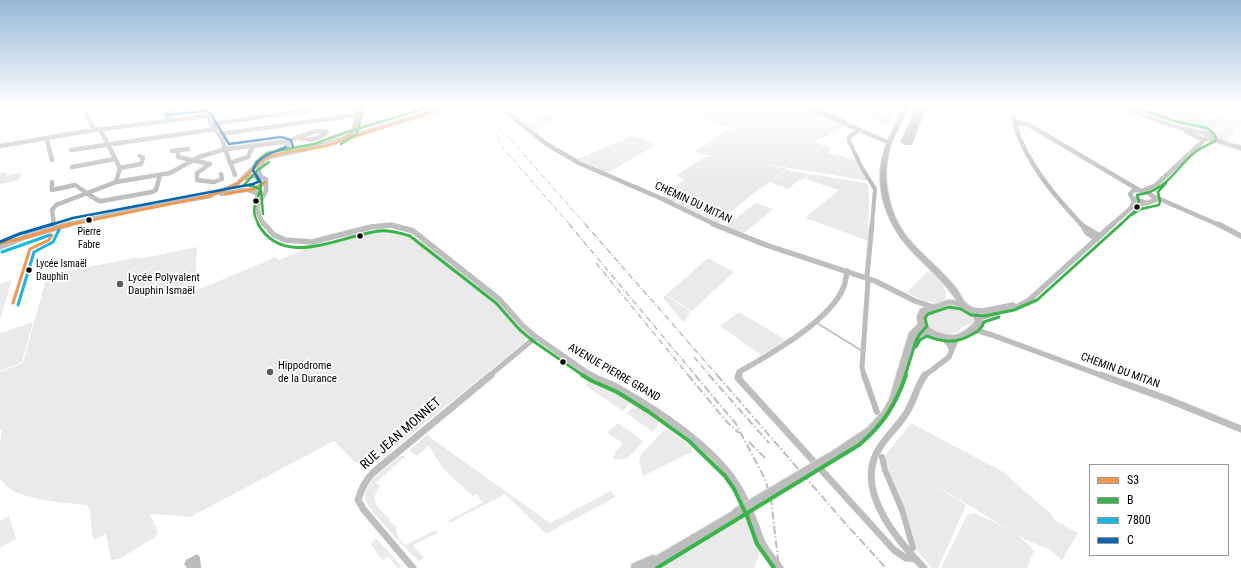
<!DOCTYPE html>
<html>
<head>
<meta charset="utf-8">
<style>
  body { margin:0 }
  #map { position:relative; width:1241px; height:568px; overflow:hidden; background:#fff; font-family:"Roboto Condensed",sans-serif }
  canvas { display:block }
  .legend { position:absolute; left:1089px; top:464px; width:140px; height:92px; box-sizing:border-box; background:#fff; border:1px solid #999; margin:0; padding:5px 7px; list-style:none; font-size:12px; color:#000 }
  .legend li { display:flex; align-items:center; gap:8px; height:20px }
  .legend b { width:20px; border:1px solid #999 }
</style>
</head>
<body>
<div id="map">
<canvas width="1241" height="568"></canvas>
<ul class="legend">
<li><b style="height:5px;background:#f79646"></b>S3</li>
<li><b style="height:5px;background:#3ab54a"></b>B</li>
<li><b style="height:5px;background:#15b7e7"></b>7800</li>
<li><b style="height:5px;background:#0166b3"></b>C</li>
</ul>
</div>
<script>
const context = document.querySelector('canvas').getContext('2d');
context.lineJoin = 'round';
function fillPath(path, color) { context.fillStyle = color; context.fill(path, 'evenodd'); }
function strokePath(path, color, width, dash) { context.strokeStyle = color; context.lineWidth = width; context.lineCap = dash ? 'butt' : 'round'; context.setLineDash(dash || []); context.stroke(path); }
function drawText(font, color, halo, rows, align = 'center') {
  context.font = font + ' "Roboto Condensed",sans-serif'; context.lineWidth = 3.5; context.setLineDash([]); context.textBaseline = 'middle'; context.strokeStyle = halo; context.fillStyle = color; for (const [text, x, y, turn = 0] of rows) {
    context.save(); context.translate(x, y); context.rotate((+turn || 0) * Math.PI / 180); context.textAlign = isNaN(turn) ? turn : align; if (halo) context.strokeText(text, 0, 0); context.fillText(text, 0, 0); context.restore();
  }
}
fillPath(new Path2D(`
  M700,106H770L780,110C799,99 829,118 848,126L813,142L831,148L828,153L858,160L870,181L759,163L787,169L750,196L717,224L692,212L661,194L684,180L677,175L706,156L717,157L694,152L731,128L700,119V117L690,112Z
  M1143,106H1182L1165,121L1134,111Z
  M1183,106H1192L1213,111L1197,128H1189L1168,121Z
  M1225,106H1241V118L1219,112Z
  M560,108L570,113L533,130L524,123Z
  M872,110L880,114L893,115L888,126L861,115Z
  M1215,112L1241,120V123L1235,129L1236,131L1228,142L1214,134L1199,130Z
  M632,136L657,144L608,173L577,159Z
  M787,170L810,174L804,179L799,180L788,189L770,182Z
  M6,172L7,176L20,172L21,177L18,180L0,184V173Z
  M811,174L865,183L868,185L869,201L868,241L805,218L839,190L805,179Z
  M756,203L773,209L744,233L724,227Z
  M371,230L386,229L402,232L408,234L437,251L497,301L526,335L525,342L376,463L362,465L355,462L334,441L190,517L150,514L158,532L157,536L119,559L111,560L106,534L93,540L90,513L87,505C63,502 13,502 0,478V443L2,429L0,430V372L23,363L47,275L134,258H144L197,247L195,291L276,257L279,260L318,244Z
  M708,258L734,272L692,311L666,295Z
  M929,270C937,278 949,288 945,300C931,307 920,299 907,292Z
  M12,280L0,319V284Z
  M665,295L690,311L685,321L683,322L663,297Z
  M952,306C961,306 970,310 974,319L973,323L960,328V331C948,338 930,332 926,319L929,314Z
  M739,312L786,340L761,355L720,326Z
  M33,322L22,362L0,371V333Z
  M592,379L632,401L623,411L585,385Z
  M636,404L657,418L659,422L653,432L626,413Z
  M618,423L643,441C635,450 627,465 613,458L615,453L623,443L607,433Z
  M911,423L1003,472L1051,514L1054,520L1078,533L1062,560L1050,550L1026,540L922,477L966,505L938,568H932L917,550L885,459L886,454Z
  M666,428L691,447L692,452L643,476L639,461L642,453Z
  M427,435L550,523L611,491L616,497L546,534L505,494L449,523V520L482,503L477,494L473,496L443,469L429,446L417,456L409,450Z
  M400,456H404L409,463L403,458L376,483L380,486L374,497C376,507 382,512 390,519L389,521L397,527C395,534 400,540 405,545L436,530L438,533L413,545L424,558L418,561C408,550 365,509 365,497C365,495 366,490 367,488C374,475 390,465 400,456Z
  M974,513C993,521 1022,534 1034,551L1027,568H941L967,515Z
  M746,515L760,552L754,568H658Z
  M9,516L16,539L0,548V521Z
  M376,538L402,567L398,568L388,556L383,561L371,545Z`), '#eaeaea');
fillPath(new Path2D(`
  M917,106H927L912,145H904L900,142Z
  M197,554L200,557L201,568H187L184,564L186,560Z`), '#bcbcbc');
strokePath(new Path2D(`
  M663,197L674,202`), '#bcbcbc', 1);
strokePath(new Path2D(`
  M817,323L864,352`), '#bcbcbc', 1.5);
strokePath(new Path2D(`
  M814,106L826,113
  M829,114L844,121
  M859,130L849,137V141L861,166L875,189L872,225`), '#bcbcbc', 4);
strokePath(new Path2D(`
  M867,276L872,224
  M864,376L862,367L868,281`), '#bcbcbc', 5);
strokePath(new Path2D(`
  M864,375L877,412
  M882,457L885,470L902,510L913,548`), '#bcbcbc', 6);
const major = new Path2D(`
  M904,106H909C903,120 895,133 890,148C886,162 885,179 888,193C897,243 928,253 956,288C959,292 961,297 964,301C971,310 981,306 983,323C974,335 959,343 944,339C936,337 931,334 922,336L916,345L913,346L897,400L888,416L873,434L831,461L828,460L826,457L828,454L867,428L882,412L889,400L909,333L918,324L917,317L920,309L949,300L957,301C944,280 924,265 908,247C884,220 873,182 885,148C890,133 898,120 904,106ZM949,304C960,306 974,310 975,322C970,327 964,333 956,335C944,337 919,328 926,313Z
  M1115,106H1122L1174,125L1207,132L1228,143L1241,146V150L1216,142L1198,139L1184,132V130L1171,127ZM1191,132L1203,134L1213,139L1201,137Z
  M736,509L739,510L741,513L739,516L656,568H631L632,564L653,555L656,556Z`);
strokePath(major, '#dbdbdb', 2);
strokePath(new Path2D(`
  M83,106L94,130
  M165,106L169,116L167,120
  M499,106L545,143L579,163L658,197L716,225
  M804,106L885,141
  M1011,109L1014,120L1018,123
  M167,110L192,106
  M206,116L222,139L225,149L283,142L288,144V152
  M206,116L210,106
  M213,124L334,106
  M316,131L327,132C319,139 308,142 298,137Z
  M220,134L357,115
  M347,136L354,130L358,106
  M45,138L47,140L52,160
  M285,143L298,137
  M0,146L94,130L206,116
  M71,150L216,129
  M178,150V157L210,164L197,173V180L214,182L222,179L221,174
  M172,151L188,149
  M230,163L248,157L253,146
  M72,167L115,159
  M120,168L141,164L143,158L140,156
  M261,176L258,170L263,162
  M245,178L256,175L266,179V191L258,205
  M52,182V190L75,185L87,193
  M116,182L170,173L199,157L225,149L235,175
  M248,190L257,193C257,205 256,215 265,225
  M249,190L259,187L265,182
  M1142,191L1156,185L1205,139
  M88,194L99,201H102L152,192L156,190L160,175
  M221,194L245,190
  M209,196L237,184L255,166L269,157L312,148L435,111L440,108L439,106
  M1155,197L1219,225
  M1131,208L1134,201L1130,194L1134,190C1143,190 1151,192 1156,200L1147,203L1133,198
  M54,225L52,210L56,205L116,182L120,168L100,129
  M66,225L131,210L211,196
  M1082,225C1054,195 1028,165 1015,126L1016,124L1021,123L1029,125L1139,190
  M1112,225L1131,208L1146,203`), '#bebebe', 4.5);
strokePath(new Path2D(`
  M54,224V228
  M264,224L274,235L285,240L312,242L371,227L391,225L413,231L499,299L523,326L536,337L592,376
  M713,224L766,245L875,281L915,301L933,307
  M1081,224L1083,226
  M1218,224L1241,236
  M1097,239L1087,233L1083,226L1100,236
  M0,247L25,237L70,224
  M972,310L983,311L1013,305
  M979,318L1016,307L1028,301L1113,224
  M970,331H979L992,335L1103,376
  M941,336L949,344L952,350
  M489,376L536,337
  M738,376L739,372C769,355 832,320 844,286C846,281 846,276 847,271
  M924,376L949,357L957,337`), '#bebebe', 5.5);
strokePath(new Path2D(`
  M590,375C600,381 611,383 620,389C659,411 713,447 737,485C748,502 754,522 761,540C765,550 774,559 780,568
  M739,375L738,378L894,550L906,558L915,559
  M1101,375L1167,399L1241,429
  M413,568L364,510L358,500C362,488 365,480 375,471L491,375
  M924,568C899,542 857,494 876,454C883,439 896,429 905,415C914,403 916,387 925,375`), '#bebebe', 7);
fillPath(major, '#bdbdbd');
strokePath(new Path2D(`
  M492,122L511,140L586,225
  M498,137L502,147L570,225`), '#bdbdbd', 1, [5, 1.5, 1, 1.5]);
strokePath(new Path2D(`
  M569,224L696,376
  M585,224L718,376
  M596,263L689,376
  M694,357L710,376`), '#bdbdbd', 1.5, [6, 2, 1, 2]);
strokePath(new Path2D(`
  M688,375L726,421L739,433
  M695,375L736,424L765,479L771,499L779,568
  M709,375L769,443
  M717,375L845,523L886,568
  M749,442L766,459`), '#bdbdbd', 2, [8, 2.5, 1.5, 2.5]);
const majorBridge = new Path2D(`
  M736,513L831,457`);
strokePath(majorBridge, '#dbdbdb', 11, []);
strokePath(majorBridge, '#bdbdbd', 9);
strokePath(new Path2D(`
  M341,141L439,109
  M225,194L254,189L265,182
  M68,225L209,196C221,192 232,188 242,180C250,173 257,163 267,158C292,146 325,153 347,137C358,129 357,117 358,106`), '#f79646', 2.5);
strokePath(new Path2D(`
  M0,243L20,239L71,224
  M13,303L30,249L49,240L52,235`), '#f79646', 3);
strokePath(new Path2D(`
  M341,144L357,134L363,107
  M263,214L261,190L253,186L244,185L258,170L269,162
  M1128,217L1141,209L1159,205L1160,201L1158,192L1166,183
  M259,225C247,204 261,202 261,182L257,179L253,170L256,162L267,153L314,144L347,132L433,106
  M1120,225L1135,211L1139,201L1137,195C1167,191 1174,170 1194,153C1201,147 1209,145 1216,140L1215,135L1207,128L1174,121L1132,106`), '#3ab54a', 2.5);
strokePath(new Path2D(`
  M258,224C284,270 341,235 380,231C390,230 400,233 410,236L496,303L519,329L533,341L584,376
  M916,347L920,340L927,336C943,342 955,344 971,335C977,332 982,329 984,322L999,317
  M905,376L916,341L919,335L927,326L925,318L928,314L949,307L961,309L971,315L984,316L1014,310L1037,300L1121,224`), '#3ab54a', 3);
strokePath(new Path2D(`
  M582,375L590,380L617,392L649,412L689,441L725,476L734,489L747,516L757,544L774,568
  M657,568L859,445C883,425 896,404 906,375`), '#3ab54a', 4);
strokePath(new Path2D(`
  M2,252L50,235
  M18,305L34,252L53,242L59,230`), '#15b7e7', 3);
strokePath(new Path2D(`
  M210,113L229,144L281,137L291,140L293,147
  M166,115L205,111
  M50,225L73,218L253,184L260,181L253,170C259,155 273,153 286,147`), '#0166b3', 2.5);
strokePath(new Path2D(`
  M0,242L19,234L53,224`), '#0166b3', 3);
const sky = context.createLinearGradient(0, 0, 0, 186);
sky.addColorStop(0, '#96b7d6');
sky.addColorStop(0.57, '#fff');
sky.addColorStop(1, '#ffffff00');
context.fillStyle = sky;
context.fillRect(0, 0, 1241, 186);
for (const [x, y, r, color] of [
  [256,201,3.5,"#000"],
  [1137,207,3.5,"#000"],
  [89,220,3.5,"#000"],
  [360,236,3.5,"#000"],
  [29,270,3.5,"#000"],
  [120,284,4,"#595959"],
  [563,362,3.5,"#000"],
  [270,372,4,"#595959"]
]) { const dot = new Path2D(); dot.arc(x, y, r, 0, 2 * Math.PI); context.fillStyle = color; context.fill(dot); strokePath(dot, '#fff', 1.5); }
drawText('10px', '#000', '#fff', [
  ["Pierre",89,232],
  ["Fabre",89,245],
  ["Lycée Ismaël",36,264,"left"],
  ["Dauphin",36,277,"left"]
]);
drawText('11px', '#000', '#fff', [
  ["CHEMIN DU MITAN",693,203,25],
  ["CHEMIN DU MITAN",1120,371,20],
  ["AVENUE PIERRE GRAND",614,373,30]
]);
drawText('11px', '#000', '#fff', [
  ["Lycée Polyvalent",128,278],
  ["Dauphin Ismaël",128,291],
  ["Hippodrome",278,366],
  ["de la Durance",278,379]
], 'left');
drawText('13px', '#000', '#fff', [
  ["RUE JEAN MONNET",401,434,-41]
]);
</script>
</body>
</html>
